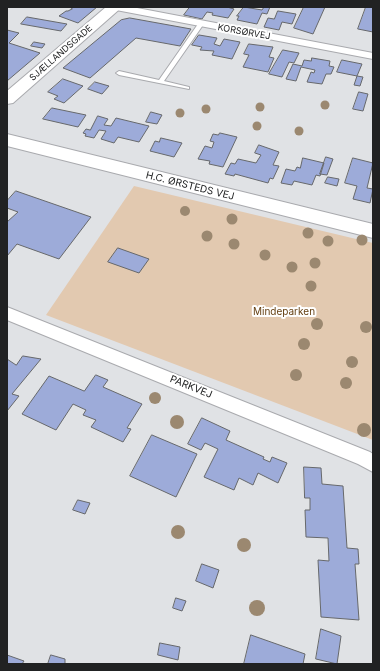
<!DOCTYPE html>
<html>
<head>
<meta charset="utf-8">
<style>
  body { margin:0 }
  #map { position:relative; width:380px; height:671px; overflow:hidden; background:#e0e2e5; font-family:Inter,sans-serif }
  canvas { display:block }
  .frame { position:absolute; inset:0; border:8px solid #212223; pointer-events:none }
</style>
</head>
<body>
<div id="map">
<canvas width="380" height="671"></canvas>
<div class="frame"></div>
</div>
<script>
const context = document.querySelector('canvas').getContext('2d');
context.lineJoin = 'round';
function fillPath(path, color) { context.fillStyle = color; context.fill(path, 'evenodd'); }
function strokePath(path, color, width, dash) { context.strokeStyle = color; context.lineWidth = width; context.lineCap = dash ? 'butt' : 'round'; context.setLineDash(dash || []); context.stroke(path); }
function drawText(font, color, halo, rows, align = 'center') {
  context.font = font + ' Inter,sans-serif'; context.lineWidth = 4; context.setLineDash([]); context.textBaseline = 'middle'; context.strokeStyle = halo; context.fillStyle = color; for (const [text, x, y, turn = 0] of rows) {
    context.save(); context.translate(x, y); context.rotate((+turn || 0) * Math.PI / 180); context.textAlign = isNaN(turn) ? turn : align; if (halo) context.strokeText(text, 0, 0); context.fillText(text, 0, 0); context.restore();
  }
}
fillPath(new Path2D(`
  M134,186L373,243V440L46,315Z`), '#e2c9b0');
const building = new Path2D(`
  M70,7H97L78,23L59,16L66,11H68L72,9Z
  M190,7H227L234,9L228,18L212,15L213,13L207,12L202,19L184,15Z
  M244,7L262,10L264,7H270L267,14L262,13L257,24L237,20L239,16H237Z
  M304,7H325L313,34L294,28Z
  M366,7H373V32L358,29Z
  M278,11L296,14L292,24L282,22L279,30L264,27L268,18L274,19Z
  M27,17L67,24L61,31L21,24Z
  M130,18L191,29L180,46L136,38L90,78L63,68L121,20Z
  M7,30L19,33L9,43L40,53L7,81Z
  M199,35L217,38L214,44L220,46L224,39L240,42L232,59L212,55L214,51L200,50L202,47L192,45Z
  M34,42L45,44L42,48L31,46Z
  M249,44L273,47L269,57L274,58L268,72L243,67L249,55L244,54Z
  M283,50L299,53L294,63L289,62L282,77L269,74Z
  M312,58L330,61L329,66L334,67L331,74H326L322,84L307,82L311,72L314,73L315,70L301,67L296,81L286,79L293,64L302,66L304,60L311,61Z
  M342,60L362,64L357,76L363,77L360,86L354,85L357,76L337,72Z
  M63,79L83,86L64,103L54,99L58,96L48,92Z
  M95,82L109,86L102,94L88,89Z
  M359,92L368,94L363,111L353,109Z
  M52,108L86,115L78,127L43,119Z
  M151,112L162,115L157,124L146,122Z
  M98,116L108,119L104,125L111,126L116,118L149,126L139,142L118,137L114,143L101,139L106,131L99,130L94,138L85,136L86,134L83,133L86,129L90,130Z
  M220,133L237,137L223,167L209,164L210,161L198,159L205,146L212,148L214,142L210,141L213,134L218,135Z
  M161,138L182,143L174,157L150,151L155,141L159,142Z
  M259,145L279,152L273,165L279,166L273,179L270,178L268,183L235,174L234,176L225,174L231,163L235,164L238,159L256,163L261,155L255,153Z
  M326,157L333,159L327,175L320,174Z
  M303,158L324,163L320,176L316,175L312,185L294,181L292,185L281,183L286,169L295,171L297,167L300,168Z
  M353,158L373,163L367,188L373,189L370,203L353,199L357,186L345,183Z
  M328,177L339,179L337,186L325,183Z
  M16,191L91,217L59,259L17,244L7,256V222L18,212L7,208V201Z
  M118,248L149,259L139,273L108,262Z
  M23,356L41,359L12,394L19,396L7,411V359L16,365Z
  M96,375L108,380L103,387L142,404L127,428L131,429L123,442L91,427L96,420L83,415L86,410L73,404L56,430L22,414L49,376L84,391Z
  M202,418L230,431L226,440L264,457L263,459L270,462L272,457L287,463L278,483L258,473L253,485L239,478L234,490L204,477L218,449L205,443L201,450L188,444Z
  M152,435L197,454L176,497L130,476Z
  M304,467L321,468L322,484L343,486L347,548L358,549L359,564H355L359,620L321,617L318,560L329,561L328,538L306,537L305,510H310V498H305Z
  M78,500L90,503L85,514L73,510Z
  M202,564L219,570L213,588L196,581Z
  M176,598L186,601L182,611L173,608Z
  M321,629L341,636L337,664L316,659Z
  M251,635L305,654L303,664H244Z
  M160,643L180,647L178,660L158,655Z
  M7,655L24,661L22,664H7Z
  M51,655L65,659V664H48Z`);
fillPath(building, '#9dabd9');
strokePath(building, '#66686b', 1);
const lane = new Path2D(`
  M200,23L203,25L164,81L189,87V89L119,75L116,73L119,71L159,80L198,24Z`);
const street = new Path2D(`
  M111,7H132L373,53V59L116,10Z
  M7,307L370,452L373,454V472L358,464L7,320Z`);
const secondary = new Path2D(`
  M106,7H122L13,103L7,104V91Z
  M7,134L373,224V238L7,146Z`);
strokePath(lane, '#a9aaae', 2);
strokePath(street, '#a9aaae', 2);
strokePath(secondary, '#a9aaae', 2);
fillPath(lane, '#fff');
fillPath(street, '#fff');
fillPath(secondary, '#fff');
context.fillStyle = '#9b8870';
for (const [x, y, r] of [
  [325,105,4.5],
  [260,107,4.5],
  [206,109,4.5],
  [180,113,4.5],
  [257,126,4.5],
  [299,131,4.5],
  [185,211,5],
  [232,219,5.5],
  [308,233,5.5],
  [207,236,5.5],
  [362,240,5.5],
  [328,241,5.5],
  [234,244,5.5],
  [265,255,5.5],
  [315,263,5.5],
  [292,267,5.5],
  [311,286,5.5],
  [317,324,6],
  [366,327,6],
  [304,344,6],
  [352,362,6],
  [296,375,6],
  [346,383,6],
  [155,398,6],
  [177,422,7],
  [364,430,7],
  [178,532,7],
  [244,545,7],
  [257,608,8]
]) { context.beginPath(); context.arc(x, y, r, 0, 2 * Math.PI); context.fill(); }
drawText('9px', '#212223', '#fff', [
  ["KORSØRVEJ",244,32,10],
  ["SJÆLLANDSGADE",61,53,-41]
]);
drawText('10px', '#212223', '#fff', [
  ["H.C. ØRSTEDS VEJ",190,186,14],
  ["PARKVEJ",191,387,22]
]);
drawText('10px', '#633e10', '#fff', [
  ["Mindeparken",284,312]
]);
</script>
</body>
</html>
